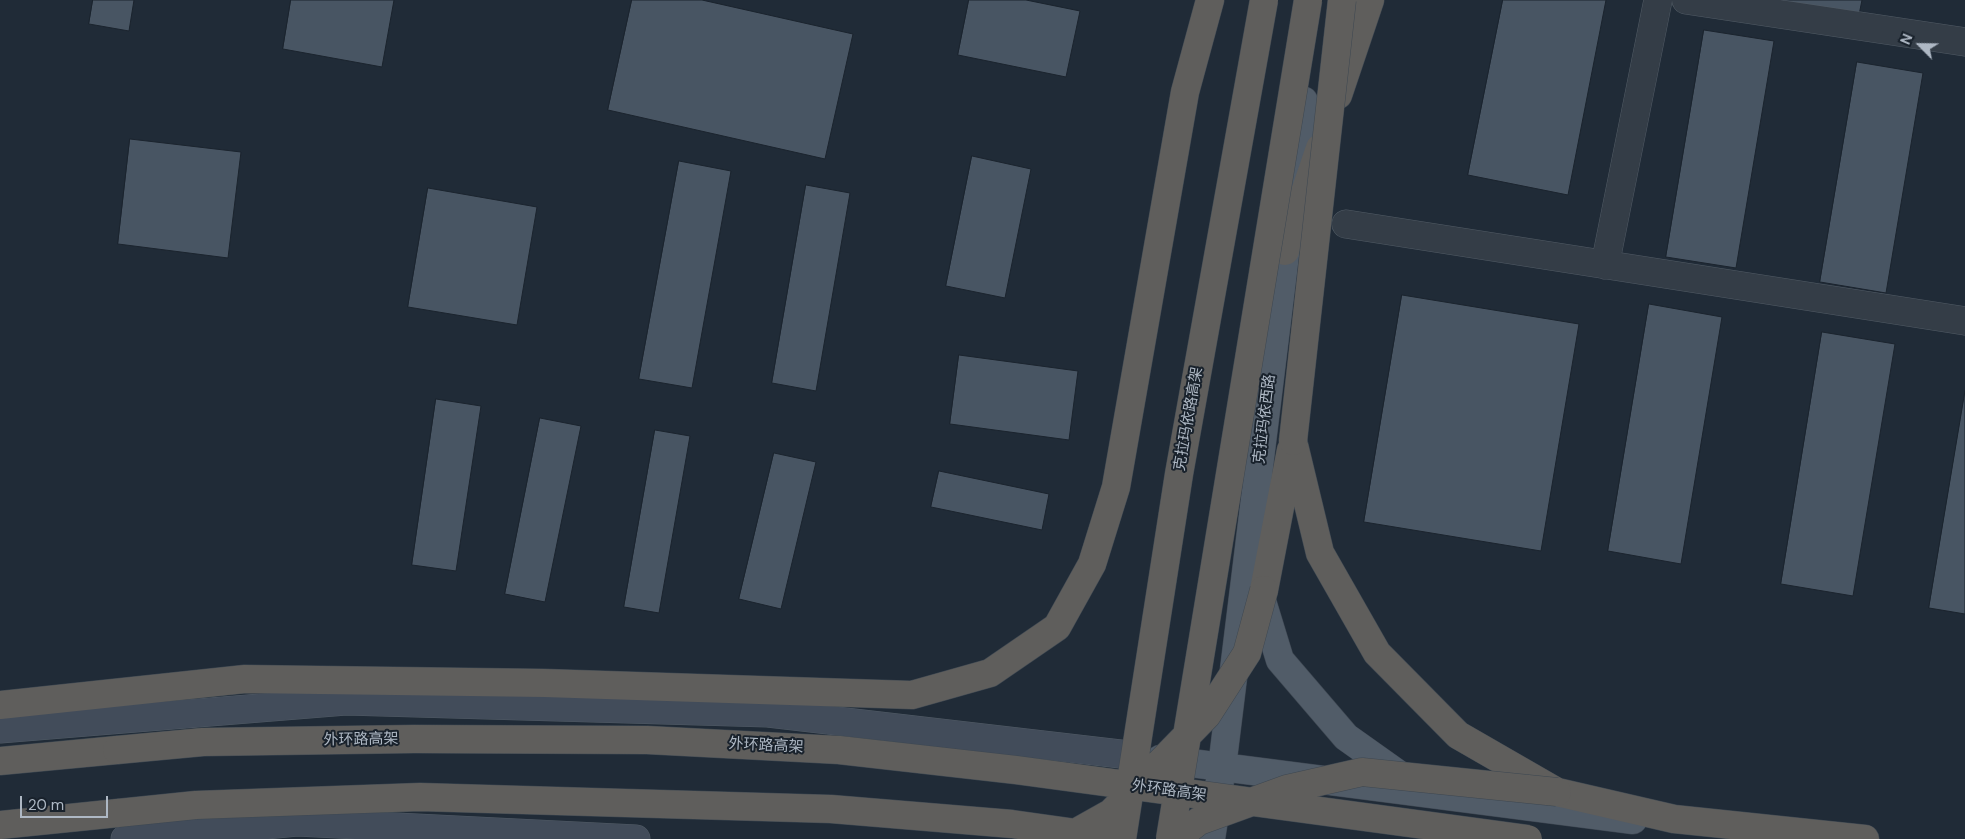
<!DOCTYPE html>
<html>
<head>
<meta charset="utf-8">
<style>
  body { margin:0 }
  #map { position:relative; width:1965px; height:839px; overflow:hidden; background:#202b37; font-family:"DM Sans",sans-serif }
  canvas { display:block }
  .north { position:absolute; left:1895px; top:20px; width:50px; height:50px; -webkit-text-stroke:4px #19222c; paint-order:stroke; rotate:293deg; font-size:14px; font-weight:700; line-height:20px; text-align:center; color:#aeb8c4 }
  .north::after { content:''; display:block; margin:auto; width:18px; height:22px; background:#aeb8c4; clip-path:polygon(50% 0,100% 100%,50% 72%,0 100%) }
  .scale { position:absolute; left:20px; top:796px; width:88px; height:22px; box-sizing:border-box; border:2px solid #aeb8c4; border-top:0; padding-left:6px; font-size:15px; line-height:18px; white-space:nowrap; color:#aeb8c4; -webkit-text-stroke:4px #19222c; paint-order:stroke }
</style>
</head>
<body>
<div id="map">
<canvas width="1965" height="839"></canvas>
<div class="north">N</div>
<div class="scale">20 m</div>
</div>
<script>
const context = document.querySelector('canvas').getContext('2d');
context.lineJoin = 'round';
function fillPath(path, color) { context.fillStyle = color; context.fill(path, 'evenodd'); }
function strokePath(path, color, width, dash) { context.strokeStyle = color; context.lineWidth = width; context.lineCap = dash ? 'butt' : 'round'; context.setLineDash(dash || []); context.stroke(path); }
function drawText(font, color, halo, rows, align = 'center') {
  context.font = font + ' "DM Sans","Noto Sans SC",sans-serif'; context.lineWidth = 4; context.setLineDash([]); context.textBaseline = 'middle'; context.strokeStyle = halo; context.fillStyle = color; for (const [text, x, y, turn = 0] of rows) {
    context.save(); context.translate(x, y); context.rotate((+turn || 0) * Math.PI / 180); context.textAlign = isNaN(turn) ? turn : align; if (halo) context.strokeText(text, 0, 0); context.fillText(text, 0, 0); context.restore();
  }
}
const building = new Path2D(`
  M93,0H134L129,31L89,24Z
  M291,0H394L382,67L283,49Z
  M632,0H702L853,34L825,159L608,110Z
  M969,0H1026L1080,11L1066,77L958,55Z
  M1503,0H1606L1568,195L1468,175Z
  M1748,0H1862L1858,20Z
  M1704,30L1774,41L1736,268L1666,257Z
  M1857,62L1923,73L1886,293L1820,282Z
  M130,139L241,152L228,258L118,244Z
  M972,156L1031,169L1005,298L946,286Z
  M679,161L731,171L692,388L639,379Z
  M806,185L850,193L816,391L772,383Z
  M428,188L537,207L517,325L408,307Z
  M1402,295L1579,324L1541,551L1364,522Z
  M1649,304L1722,317L1681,564L1608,551Z
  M1822,332L1895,344L1853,596L1781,584Z
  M959,355L1078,371L1069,440L950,424Z
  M1965,391V614L1929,608Z
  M436,399L481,406L456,571L412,565Z
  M540,418L581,426L545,602L505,594Z
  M655,430L690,436L659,613L624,607Z
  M774,453L816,462L781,609L739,599Z
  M939,471L1049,494L1042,530L931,507Z`);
fillPath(building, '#485563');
strokePath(building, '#1b242e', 1);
const minor = new Path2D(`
  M1686,0L1965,42
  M1346,224L1965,321
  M1605,265L1658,0`);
const secondary = new Path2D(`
  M0,729L346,701L768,713L1129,755
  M125,839L297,822L636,839`);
const primary = new Path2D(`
  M1258,588L1280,660L1346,737L1408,781
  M1160,759L1633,820
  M1211,839L1222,767L1304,101`);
const trunk = new Path2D(`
  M1338,95L1370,0
  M1285,251L1320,148
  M1293,441L1320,553L1377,653L1458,735L1557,792L1674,819L1865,839
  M1264,590L1291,450
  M0,705L245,679L544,683L912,695L990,673L1057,627L1092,564L1116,487L1185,92L1210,0
  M0,761L117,750
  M0,825L118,813`);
strokePath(minor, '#515b65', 29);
strokePath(secondary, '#515b65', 29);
strokePath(primary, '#3d4651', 29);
strokePath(trunk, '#3e4852', 29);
strokePath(minor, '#343d47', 28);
strokePath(secondary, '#424c5a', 28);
strokePath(primary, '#515c68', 28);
strokePath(trunk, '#5f5e5c', 28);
const trunkBridge = new Path2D(`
  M1293,441L1342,0
  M117,750L203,742L414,739L647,740L839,750L1016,770L1528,839
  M118,813L196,805L420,797L831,809L1012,824L1119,839
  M1070,836L1111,813L1207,715L1247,653L1264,590
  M1122,839L1179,474L1264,0
  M1170,839L1308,0
  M1176,839L1199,821L1287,789L1362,772L1557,792`);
strokePath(trunkBridge, '#3e4852', 29, []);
strokePath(trunkBridge, '#5f5e5c', 28);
drawText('15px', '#aeb8c4', '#19222c', [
  ["克拉玛依路高架",1189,419,-80],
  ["克拉玛依西路",1265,419,-83],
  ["外环路高架",361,740,-1],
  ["外环路高架",766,746,3],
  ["外环路高架",1169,791,8]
]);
</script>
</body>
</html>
